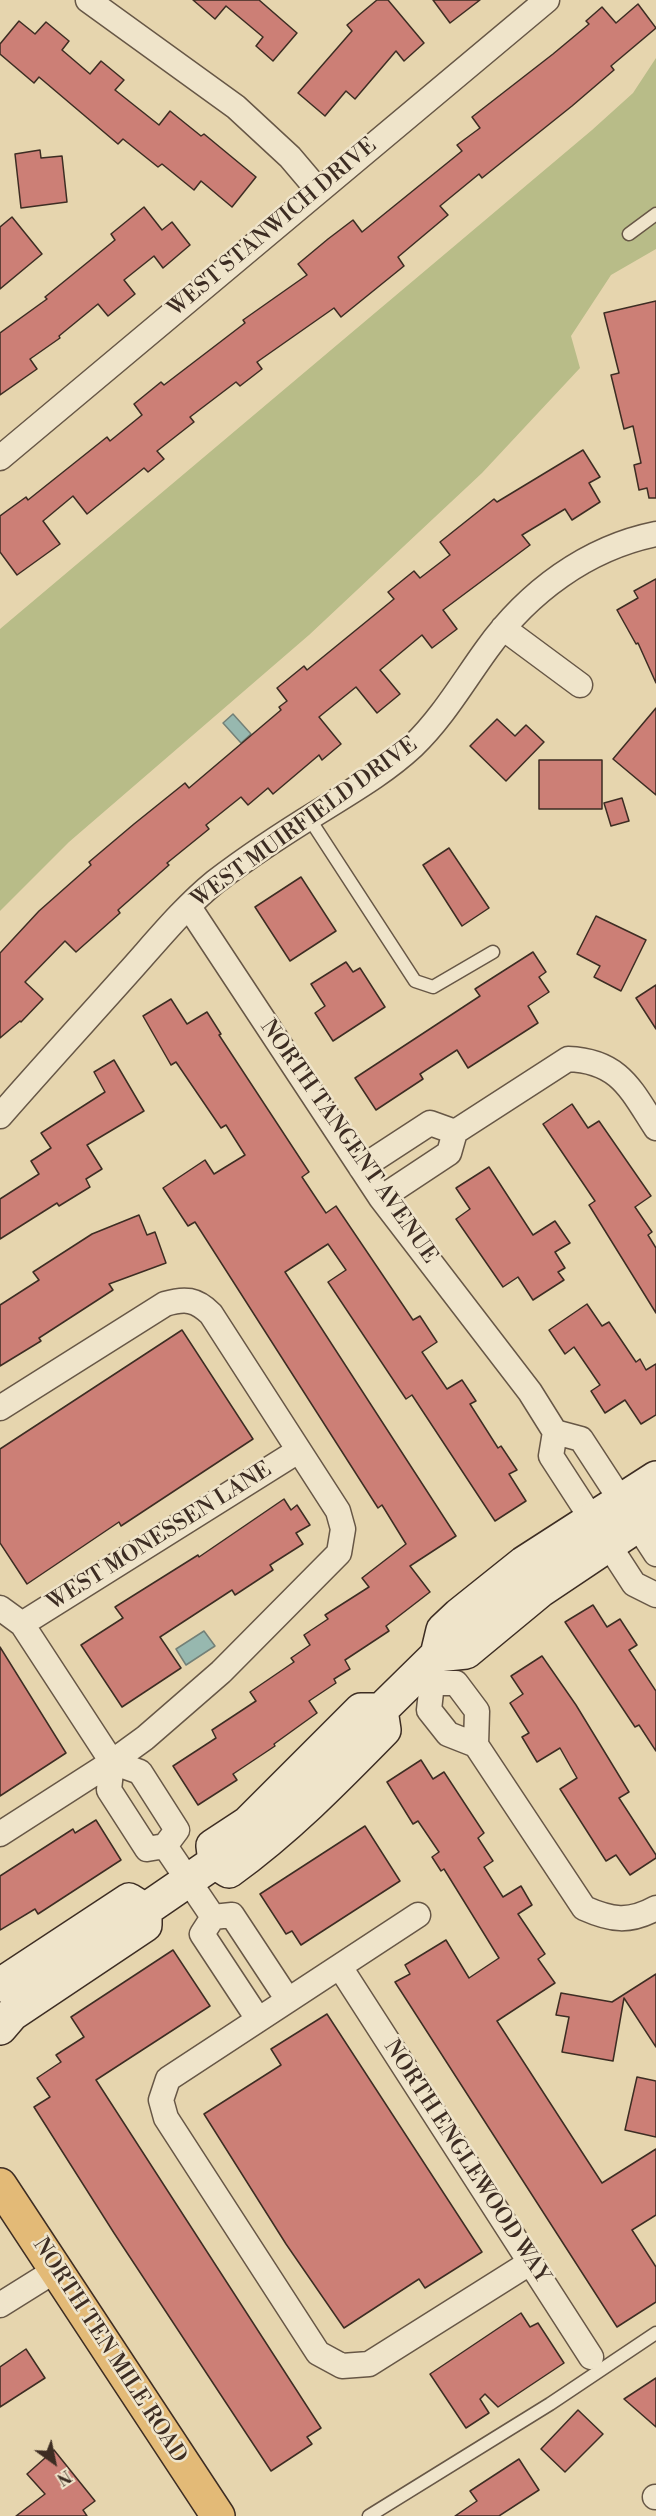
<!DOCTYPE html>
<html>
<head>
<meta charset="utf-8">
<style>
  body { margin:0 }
  #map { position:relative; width:656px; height:2516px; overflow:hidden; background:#e6d5ae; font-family:"Libre Bodoni",serif }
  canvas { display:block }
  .north { position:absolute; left:24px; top:2432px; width:60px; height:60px; -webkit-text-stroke:4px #efe4ca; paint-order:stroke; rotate:147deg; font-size:16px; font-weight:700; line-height:24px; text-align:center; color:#3d2d23 }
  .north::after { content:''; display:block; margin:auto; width:21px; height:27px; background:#3d2d23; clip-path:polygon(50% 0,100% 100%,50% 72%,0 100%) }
</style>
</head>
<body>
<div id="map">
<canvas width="656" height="2516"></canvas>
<div class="north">N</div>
</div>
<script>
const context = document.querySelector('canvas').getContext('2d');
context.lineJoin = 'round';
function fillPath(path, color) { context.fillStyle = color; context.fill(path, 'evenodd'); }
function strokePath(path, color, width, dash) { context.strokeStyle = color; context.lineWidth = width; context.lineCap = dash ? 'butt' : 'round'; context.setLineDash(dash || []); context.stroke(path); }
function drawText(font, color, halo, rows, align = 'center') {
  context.font = font + ' "Libre Bodoni",serif'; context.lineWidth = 5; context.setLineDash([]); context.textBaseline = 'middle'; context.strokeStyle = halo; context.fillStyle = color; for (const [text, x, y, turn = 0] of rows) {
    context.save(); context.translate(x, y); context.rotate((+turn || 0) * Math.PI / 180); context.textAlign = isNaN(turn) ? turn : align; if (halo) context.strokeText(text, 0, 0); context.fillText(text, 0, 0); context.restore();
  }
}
fillPath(new Path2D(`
  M656,58V249L611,275L571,336L580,368L482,473L309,635L69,842L0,911V629L592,130L633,93Z`), '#b8bc88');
const water = new Path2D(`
  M233,714L251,734L241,743L223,723Z
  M204,1631L215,1646L186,1665L176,1649Z`);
fillPath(water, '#97b8af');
strokePath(water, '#738077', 1.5);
const building = new Path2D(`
  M193,0H259L297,33L273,61L256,46L263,37L226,6L215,19Z
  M377,0H388L424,43L404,61L396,51L355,99L346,91L325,116L298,93L352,31L347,25Z
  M433,0H480L450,23Z
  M638,4L656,28L611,66L614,70L572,106L482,178L479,174L440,206L448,215L398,257L404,266L341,317L334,308L257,362L262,369L240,386L236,382L190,417L194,422L157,451L164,459L148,472L144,468L87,514L73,496L43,521L60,544L17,575L0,552V516L26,497L28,500L107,437L110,441L142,415L134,404L161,382L164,385L245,323L243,320L307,275L298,264L328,239L353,220L362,232L462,151L457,145L480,128L472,117L553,54L589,24L586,21L602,7L616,23Z
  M19,21L35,34L46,22L69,41L62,50L90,74L101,61L124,80L115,90L159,125L170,111L201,136L204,134L256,177L232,207L201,181L194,190L162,164L158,167L123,139L118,144L39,77L34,83L0,54V44Z
  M40,150L41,158L62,156L67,202L21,208L15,154Z
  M144,207L162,230L172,222L190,245L163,268L154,256L124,280L135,294L108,316L98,304L59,336L60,338L30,359L37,369L0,395V333L47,299L45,297L115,240L111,234Z
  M12,217L42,254L0,289V227Z
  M656,301V498H649L647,488L639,490L634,465L641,463L633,426L624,429L611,375L619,373L604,313Z
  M583,450L600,477L589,483L600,502L572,520L565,509L522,535L530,545L443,610L457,629L432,648L422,635L380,670L400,694L377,713L356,687L319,717L341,744L322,760L319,755L273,794L268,788L248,805L241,797L206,825L209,829L167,863L169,865L118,910L120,913L76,952L65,941L25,982L43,999L21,1022L20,1021L0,1038V953L39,911L91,865L89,862L134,824L185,783L189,788L281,710L279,707L287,701L277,688L304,666L307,670L394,599L388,592L414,571L420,578L450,555L440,542L494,499L497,502Z
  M656,579V683L638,643L636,644L617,610L638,598L634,591Z
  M656,708V795L613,759Z
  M497,719L515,736L526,725L544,742L506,781L470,746Z
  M539,760H602V809H539Z
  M622,798L629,821L611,826L604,803Z
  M449,848L489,908L462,926L423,865Z
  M301,877L336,931L290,961L255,907Z
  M596,916L646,940L621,991L594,977L600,966L577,954Z
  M533,952L546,972L539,977L549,992L528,1006L538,1023L468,1068L457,1050L420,1074L423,1079L376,1110L355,1078L480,996L475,989Z
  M346,962L353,972L360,968L385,1007L333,1041L315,1013L325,1006L311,984Z
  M656,985V1029L636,998Z
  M171,999L187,1024L207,1012L221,1034L219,1035L309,1172L302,1177L326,1213L336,1206L413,1320L420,1316L437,1342L422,1352L447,1389L462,1380L476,1401L470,1404L498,1448L501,1446L517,1470L509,1474L526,1501L495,1521L412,1395L406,1399L328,1282L346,1270L328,1244L285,1272L456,1536L410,1566L430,1592L386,1626L389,1631L345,1660L350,1669L334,1679L336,1683L309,1701L317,1713L274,1744L275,1746L233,1774L237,1780L198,1805L173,1766L216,1738L212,1730L256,1701L250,1692L294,1662L291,1658L310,1645L304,1635L328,1619L325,1615L369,1587L362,1578L406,1544L382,1505L378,1508L195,1222L188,1226L163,1188L205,1160L214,1174L245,1155L226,1125L221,1128L176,1062L171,1065L143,1016Z
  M114,1060L144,1111L87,1145L102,1169L86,1179L90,1187L59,1206L57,1203L0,1239V1199L39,1174L31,1161L51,1148L41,1133L105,1092L94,1072Z
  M572,1104L588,1128L599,1121L651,1196L635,1207L652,1232L648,1235L656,1248V1313L589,1205L595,1201L543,1124Z
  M489,1167L533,1235L555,1221L570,1243L555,1252L565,1268L558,1272L564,1280L533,1300L518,1277L503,1287L456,1219L470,1209L456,1188Z
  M139,1215L147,1235L155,1232L166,1263L109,1284L113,1290L39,1338L41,1341L0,1366V1305L39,1280L33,1272L92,1234Z
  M587,1304L602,1326L609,1322L636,1362L640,1359L646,1370L656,1364V1415L641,1424L625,1400L605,1413L591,1391L600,1385L574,1347L565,1354L549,1330Z
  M182,1330L253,1439L121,1526L119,1522L27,1584L0,1543V1449Z
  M284,1499L291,1510L297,1505L310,1525L296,1533L303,1544L270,1565L273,1570L235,1595L232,1590L160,1637L181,1668L122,1707L81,1645L123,1618L115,1607L198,1555L199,1557Z
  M593,1605L607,1627L620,1619L637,1645L629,1650L656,1691V1751L639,1725L635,1727L565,1622Z
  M0,1647L66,1753L0,1796Z
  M542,1656L576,1705L629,1792L619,1798L656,1855V1858L630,1875L616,1855L606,1861L560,1789L577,1778L560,1748L537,1762L522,1737L529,1733L510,1703L523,1694L511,1676Z
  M421,1760L433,1779L444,1772L484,1833L478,1838L493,1861L484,1867L503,1897L521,1886L532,1905L518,1914L545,1954L538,1959L555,1983L497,2021L602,2183L656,2149V2215L632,2230L656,2267V2302L617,2327L395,1982L410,1974L405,1965L446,1940L469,1978L499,1958L444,1869L441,1871L432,1857L439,1852L418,1821L413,1824L387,1782Z
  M96,1820L121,1860L38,1914L35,1909L0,1930V1876L73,1829L75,1833Z
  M365,1826L400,1881L301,1945L292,1931L286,1934L260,1894Z
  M173,1950L210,2006L96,2080L321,2428L307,2437L312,2444L271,2471L114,2233L34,2107L50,2097L37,2078L61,2062L56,2055L84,2037L71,2017Z
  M656,1974V2047L624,1998L613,2061L562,2052L569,2017L556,2015L561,1993L612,2002Z
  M327,2014L482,2252L425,2288L419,2279L344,2328L286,2244L204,2114L281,2065L271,2049Z
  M637,2077L656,2081V2137L625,2130Z
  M521,2313L530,2327L538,2323L564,2363L498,2407L485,2394L480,2399L489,2413L466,2428L430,2374Z
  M26,2349L45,2378L0,2407V2367Z
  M656,2378V2427L624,2399Z
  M578,2410L603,2434L565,2472L541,2449Z
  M54,2450L95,2501L83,2510L87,2516H16L45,2494L27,2474Z
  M519,2459L539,2490L499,2516H455L477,2501L470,2491Z`);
fillPath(building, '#cc7f76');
strokePath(building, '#3d2d23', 1.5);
const lane = new Path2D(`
  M629,234L656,214
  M309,818L415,981L433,987L493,952
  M369,2516L550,2404L656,2333`);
const street = new Path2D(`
  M88,0L236,107L290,157L318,190
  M0,458L547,0
  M503,628L580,685
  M189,907L381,1198L530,1392L555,1432L551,1456L634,1584L656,1595
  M0,1116C42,1068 85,1021 127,974C155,943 183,908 215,882C249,856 284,833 320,811C352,791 385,772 413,746C443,717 463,682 487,649C528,592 587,548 656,534
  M455,1132L568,1059C620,1061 631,1090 656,1128
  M361,1168L430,1123L455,1132L449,1153L381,1198
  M0,1408L165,1304C185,1298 196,1299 211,1314L338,1511L343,1529L339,1553L221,1672L145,1738L112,1762L0,1834
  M555,1432L581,1439L656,1554
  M0,1608L22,1624L112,1762
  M22,1624L298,1451
  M420,1673L432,1683H456L477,1711L476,1745L448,1734L429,1710L432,1683
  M476,1745L584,1908C611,1920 629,1923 656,1908
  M112,1762L140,1772L177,1830L165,1846L147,1849L109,1790Z
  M165,1846L213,1917
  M418,1915L168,2079L161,2100L166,2118L318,2353L342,2366L369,2364L531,2262
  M213,1917L202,1934L258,2019
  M213,1917L232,1915L288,2000
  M340,1967L591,2357
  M0,2305L56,2270
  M655,2497H656`);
const secondary = new Path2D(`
  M437,1655L466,1652L541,1590L656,1513
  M215,1862L213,1846L248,1823L361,1710H381L437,1655L443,1630L459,1615L524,1563L656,1478
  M215,1862L229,1871C286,1830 335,1780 384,1730L381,1710
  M145,1910L215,1862
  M0,1985L129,1900L145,1910
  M0,2028L12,2014L145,1925V1910`);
const primary = new Path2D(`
  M0,2185L218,2516`);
strokePath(lane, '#675746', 15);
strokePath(street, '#675746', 27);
strokePath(secondary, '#3d2d23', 36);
strokePath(primary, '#3d2d23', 36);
strokePath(lane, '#efe4ca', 12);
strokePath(street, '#efe4ca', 24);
strokePath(secondary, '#efe4ca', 33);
strokePath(primary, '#e3ba77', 33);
drawText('22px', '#3d2d23', '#efe4ca', [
  ["WEST STANWICH DRIVE",273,228,-40],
  ["WEST MUIRFIELD DRIVE",305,823,-36],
  ["NORTH TANGENT AVENUE",348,1142,55],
  ["WEST MONESSEN LANE",160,1537,-32],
  ["NORTH ENGLEWOOD WAY",466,2162,57],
  ["NORTH TEN MILE ROAD",109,2351,57]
]);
</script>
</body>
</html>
